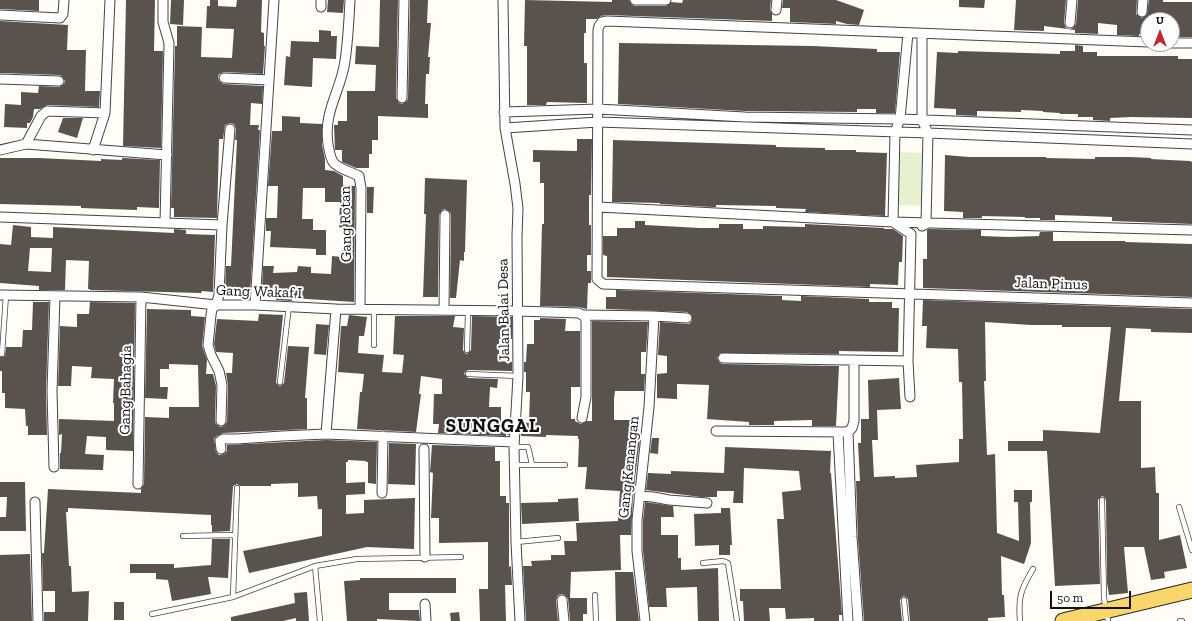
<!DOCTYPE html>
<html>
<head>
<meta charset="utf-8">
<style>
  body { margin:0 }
  #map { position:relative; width:1192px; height:621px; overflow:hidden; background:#fffdf5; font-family:"Zilla Slab",serif }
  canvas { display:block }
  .north { position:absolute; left:1140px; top:12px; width:40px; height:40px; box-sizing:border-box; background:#fff; border:1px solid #a0a0a0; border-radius:50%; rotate:0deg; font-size:11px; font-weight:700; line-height:16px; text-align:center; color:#111 }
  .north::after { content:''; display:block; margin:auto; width:14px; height:18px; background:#c4262e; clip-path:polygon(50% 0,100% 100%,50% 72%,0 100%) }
  .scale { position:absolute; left:1050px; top:591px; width:81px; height:18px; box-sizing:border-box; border:2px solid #111; border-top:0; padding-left:5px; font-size:12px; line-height:14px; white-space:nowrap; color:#111; -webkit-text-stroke:3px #fff; paint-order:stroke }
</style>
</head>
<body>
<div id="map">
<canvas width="1192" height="621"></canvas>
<div class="north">U</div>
<div class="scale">50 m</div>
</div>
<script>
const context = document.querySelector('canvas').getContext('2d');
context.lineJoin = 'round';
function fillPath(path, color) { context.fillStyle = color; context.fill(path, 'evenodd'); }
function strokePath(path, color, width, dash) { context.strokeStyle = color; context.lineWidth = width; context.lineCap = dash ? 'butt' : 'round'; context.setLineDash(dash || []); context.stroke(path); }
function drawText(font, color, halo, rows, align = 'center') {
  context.font = font + ' "Zilla Slab",serif'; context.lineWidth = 4; context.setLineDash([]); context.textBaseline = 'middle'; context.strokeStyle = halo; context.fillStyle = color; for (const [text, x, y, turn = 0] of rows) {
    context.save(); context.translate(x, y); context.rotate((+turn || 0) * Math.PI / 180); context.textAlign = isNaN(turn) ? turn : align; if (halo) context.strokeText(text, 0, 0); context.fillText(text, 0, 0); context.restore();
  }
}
fillPath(new Path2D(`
  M898,152L927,153L925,206L896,205Z`), '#e6f2cf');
fillPath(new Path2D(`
  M0,0H39V11L0,9Z
  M126,0H155L154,51H163L161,148L123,146Z
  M171,0H184L183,25L170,24Z
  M210,0H218V6L236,7L237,0H262L261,32L264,33V46H265L263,74L224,72L219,74L218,77L219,81L223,84L263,86L262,104L251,103L250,125H259L258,130H260L250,295L230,294V293H225L226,266H231L237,140H235L236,129L234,124L230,123L225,125L223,139H219L217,218L174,217V208H171L175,46H177V26L202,27L201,57L232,58L234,29L206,28L207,6H210Z
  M328,0H344L343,13L327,12Z
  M380,0H398L396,98L399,103L402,104L407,101L408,98L410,0H428L427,23H431L428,57H430L429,74H426L425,104H428V118L378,116V140H372V154H369V168H356L342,162V150H335L334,125H338V121H347V91H375L376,65L355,64L356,46L379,47Z
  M525,0L612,2V0H629L632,5L635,6H666L671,2L682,3L683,0H771L770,10L772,14V21L607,15L601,16L597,19H586V33H584V63H587V103L547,102L546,105H527V46H524Z
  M783,0H836L864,10L859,25L847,24L836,21V24L790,22V8H782Z
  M959,0H985L984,8L959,7Z
  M1016,0H1066L1064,23L1066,28L1070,29L1073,28L1076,24L1078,0H1137L1136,14L1142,18L1147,15L1149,0H1163V2H1192V37H1172V20H1148V34H1139V36L1117,35V25L1098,23V34L1075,33V30L1044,26V31L1014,30Z
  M0,21L68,25L67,50H86L85,91H100L99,107L47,105L40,109H34L33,117L30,123H27V128L4,127L5,104L21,105V92L38,93L39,86L59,87L64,84L65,81L62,76L59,75L0,73Z
  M319,30L331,31V36H337L336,59L313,58L312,87L284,85L286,56L290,57L291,41L319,42Z
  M619,43L812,46L877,49V52H900L895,113H876V109H857V112L745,111L618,104Z
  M1075,45L1083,46V52H1097V56H1178V59H1192V118L1132,117L1110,118V121L1093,120V117H1078V114H1060V113L1043,112V111L1021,110V112L977,111V116L956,115V109L934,108L937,52L958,53V51L1060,54V51H1075Z
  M282,116L300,117V123L322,124V145L325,159V170L334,171L343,176V185L355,186L354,302L292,298V301L276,300V290L262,289L263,266H274L273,273L297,272L298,266L311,267V273L331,274L332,256L342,257L344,228L339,227L340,202H325V188H303L302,219H313V230H326V255H316V249L270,247L271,231H266V218H277L278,186H268L272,131H282Z
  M63,118H83L77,138L58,132Z
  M577,139H592L591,195H589V225H591V255H587V271H591V283H588L587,309L579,307L540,306L542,224H544V183H540V162H533V150L577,151Z
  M613,140L776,145V147L825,148V150H856V152L887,153L885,216L805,212L806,209L776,208V206L716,205V207H712L660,204V203L612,202Z
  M945,155L969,157H1046V158L1095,159V157H1130L1151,158V159L1169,160L1190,161L1192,162V224L1112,221V217L1087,216L1055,215V220H1040V218H1025V217L982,216V218H963V212L944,211Z
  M0,158H39L101,161V159L122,160V158L160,160L159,208L137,207V210L81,208V206L0,204Z
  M425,178L467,180L465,252H464V261L460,260L456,298H450L451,215L450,212L445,209L442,210L439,215L438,297H423L426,214H424Z
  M367,187H374L373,213H367Z
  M635,221H645V225L700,228H719V224H743V229H763V226L805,227V224L884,228V229H893L903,236L902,262H899L898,285L870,284V287L607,277V256L603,255V236H617V228H635Z
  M13,225L31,227V237L53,238V227L174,233V229L186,230V234L215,235L213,292L202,291L201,293L90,290V289H88L89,261L66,260L65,290H39V286L0,283V244L11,245ZM30,248H52L51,272L28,271Z
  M929,229L981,230V236L1009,237L1039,236L1040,232H1053V241H1125V242L1192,244V297L923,288V259H927V230Z
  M616,290L782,296V300L801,301V296L869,299V302H892V308H899L898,352L839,351V354L720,353L717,358L720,363L723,364L839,366L836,426H812V420L774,421V425H749V422L707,419L709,385L677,384V399L657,398V374L667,373V356L658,355L660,322L689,324L692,321V315L687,312L606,309V297H616Z
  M923,300L1192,309V333L1151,332V329L1126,328L1119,401H1141V468L1155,467L1156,493H1159V540L1180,535L1187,568L1164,572L1165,578L1151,580L1144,547H1124L1128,593L1109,595L1107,583L1106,500L1104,497L1102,496L1098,500L1100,584L1055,586L1047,451H1008V441H1043V430L1100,433L1111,327H1062V325H1031L985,322L986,381H984L987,455L995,454L997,533L1019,541L1018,502H1014V490H1032V502H1030L1031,543L1024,564L1001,556L1002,595H1004L1005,617L988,618V621H910L908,599L904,596L902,597L900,600L902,621H864L858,540L856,481H860L858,443H861V419H869L868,380L899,378L900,395L901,409L877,410L878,440H872L874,477L895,476V478L917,477L916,465L959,462V439H963L962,382H959L958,349L926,348L927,326H922Z
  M33,302H49L46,391L47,435H28V426H26L25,409L5,408V393H2V371H0V357H3L5,356L6,347H22L23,330H32Z
  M90,302L135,303L133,451L106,450V437L87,436L85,454L104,455L103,470L60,469V453H61L62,434L59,435V419L114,421V403H113L114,379L91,378L92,367L72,366L71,386H58L60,326L77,327V314H89Z
  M147,309L191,310V316L205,317L202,346L207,360L206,374H213L216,386L215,421L216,424L220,427L224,426L227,422L228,385L226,373H232L233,353L216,352L214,344L217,319L258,321L259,314L283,315L276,383L280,386L284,383L288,346L309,347L305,398H307V429L223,433L217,436L214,439L216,452L219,455L224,454L227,451V445L326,440L377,442L376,484L368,483V462H366V461L348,460V462H346V483L365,482V494L346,495V514L364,513V500L415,498L414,549L367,547L249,573L243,551L322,536V509H318L317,496L298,497V483L271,484V486H240L237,484L233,486L230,531L212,532V525H211V515L68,508V512H66L69,566H71L72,592L89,591L88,621H44V612H55V591H43L42,553H44L48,489L141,493V489L144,484L145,417L169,418V407H199L198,365L169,364V369H160V387H168L167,399L145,398Z
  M349,315L367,317L364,336H359L358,353L384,355L382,372L402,373L404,355L393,354L395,316H455L453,327L464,328L463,350L465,353L467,354L471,350L472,316L512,317V339H499V361L512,362V371L468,370L465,372L464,374L468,378L498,379L497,388L490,387L489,407H501V425H509V435L506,434V436L438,433L439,424H433L434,394H442V379L421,376L419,394H421L416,432L357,429L360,392H362L364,374L338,372L341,326H347Z
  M540,318L566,319L565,331H580V387H571V419H575V421L581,424L587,421H592V321L648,322L646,352H641V374H645L644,391H615L614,399V420H637L636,437H640L633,495L631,535H620L621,570L571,572L570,598H587V614H583V621H570L568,599L565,595L562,594L558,595L556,600L558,621H526L523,566H532L531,561L551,560V555H565L564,541H577L576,523L618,521L620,491L585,489L587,467H578L579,439H578V436L546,435V437L521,436L522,422L529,423L530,392H526V372H524V362H526L527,344H534V320H540Z
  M316,324L329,325L326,355L314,354Z
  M652,438H659L658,454L650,453Z
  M389,443L416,444L415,485L388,484Z
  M432,445L495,447V461H500V496H506V503H509V567L511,566L512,585H505L506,621H480L479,589H488V542L439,543V518H431L433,473L430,472Z
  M725,447L831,451L830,473H831L842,615H839V621H814V618L786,619L785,608H769L770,621H744L743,601H740V589H781L777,519H784L782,492L801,490L799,471L744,468L743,503H733L734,491H717V497H701L646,490L648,473L671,474V471L724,473Z
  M0,482H25L26,531H0V517H6L7,497H0Z
  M578,498L579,521L522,524L521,503L558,502V499Z
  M645,502L673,506L674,517H661V535H678V558H681V570L718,568L719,621H698L697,587L666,588L667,607H649L643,551V520Z
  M721,508H730L732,545H730V555H719V545L695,546L694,514L721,513Z
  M212,539H230L228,578L208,577L211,594L172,601L168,580L156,579V573H130V564H174V568L211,565Z
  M30,554L32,621H0V555Z
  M615,572H633L639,621H616Z
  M360,578H456V593H389V610H419L420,621L377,619V621H347L344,581L360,580Z
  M307,592L309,621H296V618L283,621H231V617L295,603L294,593Z
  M114,602H124V620H114Z
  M459,612L460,621H451L450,613Z`), '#5a524d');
const lane = new Path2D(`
  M374,309V345
  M467,350L468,310
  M2,354L6,295
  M468,374L518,376
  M280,382L289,306
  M514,447H528L532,464
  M515,465H565
  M1102,500L1104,598L1108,621
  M1179,507L1192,550
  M183,536L235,535
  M516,542L558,538
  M703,563L723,561L728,563L737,621
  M315,566L320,621
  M595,595L596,621
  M233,597L237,488
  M904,600L906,621
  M152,614L233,597L315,566L357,559L461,557
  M1020,621C1018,597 1021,589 1033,569
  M1180,621H1182`);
const street = new Path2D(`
  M163,0V22L169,43L165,223
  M350,0C349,20 348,41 345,61C341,91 323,111 328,144C329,150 330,157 333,162C337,168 351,172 359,176L361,188L360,309
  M503,0L505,128L515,184L518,208L517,236L518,376L514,447L516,542L520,621
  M635,0H666
  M321,7V0
  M776,10L777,0
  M1142,12L1143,0
  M0,15L60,18L63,14L64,0
  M1070,23L1072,0
  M908,33L900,119L895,132L893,222L911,234
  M1148,42L607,21L602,22L599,26L598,30L597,279L603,284L1192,303
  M1172,43H1192
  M224,78L269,80
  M0,79L59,81
  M402,98L404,0
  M504,112L598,109L745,117L900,119L1192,130
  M505,128L598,122L928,133L1192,144
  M26,144L41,116L47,111L105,113
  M0,150L26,144L167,155
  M93,150L105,113L110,0
  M598,207L893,222L1192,230
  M0,217L222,225
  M922,226L926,224L928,133L922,120V34
  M0,295L141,297L216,305H255L336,309L518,311L579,313L585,317L586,321V397L582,418
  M255,305L274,0
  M444,310L445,215
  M584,315L654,316L687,318
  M723,358L908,361
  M910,397L908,361L911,234
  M221,421L222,385L219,371L211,355L208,345L211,315L212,309L216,305L219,295L222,225L230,129
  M716,431L848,432L852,428L854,421V360
  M848,432L852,537L858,621
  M838,433L848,621
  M326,434L336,309
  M221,449L220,441L223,439H237L282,436L326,434L514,442
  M424,449L425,557
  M54,467L52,391L55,296
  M138,484L141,297
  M382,493L383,436
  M639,496L653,497L669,500L707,503
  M35,502L38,621
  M562,600L564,621
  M425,604L426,621
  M645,621L637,551V520L649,407L654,316`);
const primary = new Path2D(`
  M1063,621L1192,590`);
strokePath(lane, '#444', 6);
strokePath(street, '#444', 11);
strokePath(primary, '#222', 17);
strokePath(lane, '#fff', 4.5);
strokePath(street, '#fff', 9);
strokePath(primary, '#f9d66b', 15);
drawText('15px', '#111', '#fff', [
  ["Gang Rotan",346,224,-91],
  ["Jalan Pinus",1051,284,2],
  ["Gang Wakaf I",259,292,2],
  ["Jalan Balai Desa",504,310,-91],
  ["Gang Bahagia",126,390,-89],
  ["Gang Kenangan",629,467,-84]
]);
context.letterSpacing = '1px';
drawText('bold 19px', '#111', '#fff', [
  ["SUNGGAL",493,427]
]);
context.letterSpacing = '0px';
</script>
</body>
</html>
